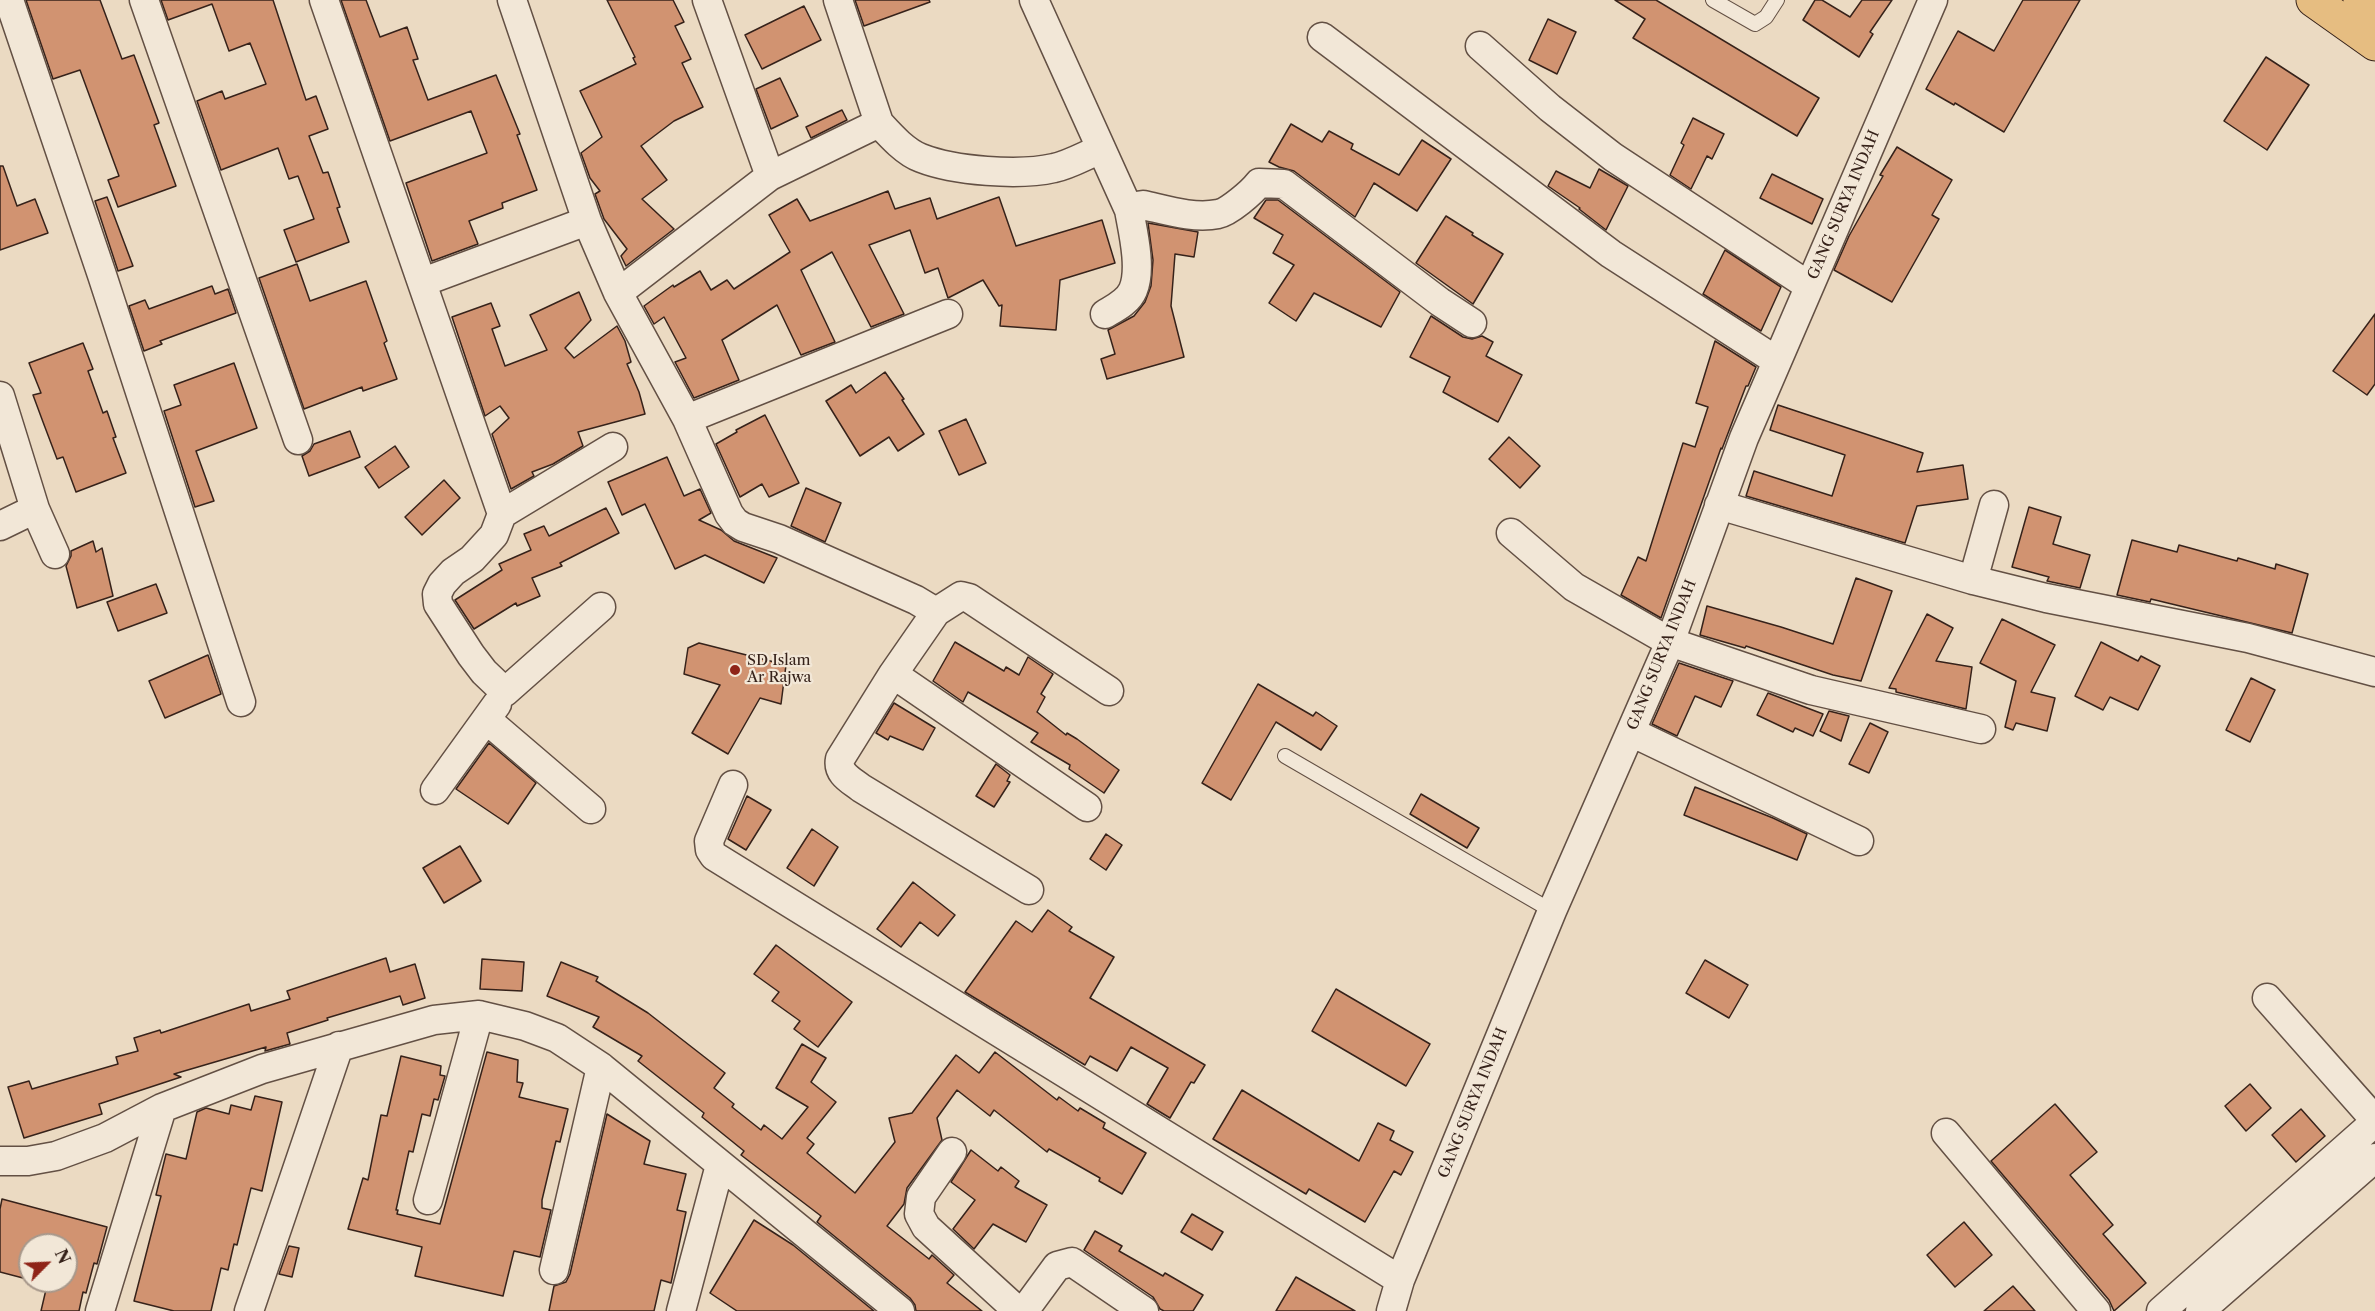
<!DOCTYPE html>
<html>
<head>
<meta charset="utf-8">
<style>
  body { margin:0 }
  #map { position:relative; width:2375px; height:1311px; overflow:hidden; background:#ebdac2; font-family:"Libre Caslon Text",serif }
  canvas { display:block }
  .north { position:absolute; left:18px; top:1233px; width:60px; height:60px; box-sizing:border-box; background:#f2e7d7; border:2px solid #a7988b; border-radius:50%; rotate:66deg; font-size:16px; font-weight:700; line-height:24px; text-align:center; color:#36221a }
  .north::after { content:''; display:block; margin:auto; width:21px; height:27px; background:#8f2418; clip-path:polygon(50% 0,100% 100%,50% 72%,0 100%) }
</style>
</head>
<body>
<div id="map">
<canvas width="2375" height="1311"></canvas>
<div class="north">N</div>
</div>
<script>
const context = document.querySelector('canvas').getContext('2d');
context.lineJoin = 'round';
function fillPath(path, color) { context.fillStyle = color; context.fill(path, 'evenodd'); }
function strokePath(path, color, width, dash) { context.strokeStyle = color; context.lineWidth = width; context.lineCap = dash ? 'butt' : 'round'; context.setLineDash(dash || []); context.stroke(path); }
function drawText(font, color, halo, rows, align = 'center') {
  context.font = font + ' "Libre Caslon Text",serif'; context.lineWidth = 4.5; context.setLineDash([]); context.textBaseline = 'middle'; context.strokeStyle = halo; context.fillStyle = color; for (const [text, x, y, turn = 0] of rows) {
    context.save(); context.translate(x, y); context.rotate((+turn || 0) * Math.PI / 180); context.textAlign = isNaN(turn) ? turn : align; if (halo) context.strokeText(text, 0, 0); context.fillText(text, 0, 0); context.restore();
  }
}
const building = new Path2D(`
  M26,0H100L122,59L134,55L159,123L154,125L176,186L118,207L108,180L119,176L80,70L53,79Z
  M161,0H273L306,100L316,96L328,129L309,136L323,173L328,172L340,207L337,208L349,242L296,262L284,230L314,219L298,176L289,179L278,148L221,170L197,101L222,91L225,99L266,84L250,43L229,51L212,4L168,20Z
  M341,0H366L380,37L407,27L418,59L413,60L428,100L496,75L520,134L517,135L537,190L502,203L503,208L469,221L478,244L432,261L406,183L487,153L471,111L390,141Z
  M607,0H673L684,22L675,26L691,59L682,63L703,107L674,121L641,146L667,180L642,199L674,229L626,266L621,256L627,249L604,219L595,194L600,191L590,178L581,153L602,137L580,91L636,64L633,58L635,57Z
  M855,0H929L930,2L864,26Z
  M1615,0H1656L1819,98L1797,136L1633,38L1645,19Z
  M1815,0H1822L1850,17L1862,0H1892L1870,32L1873,34L1859,57L1803,20Z
  M2023,0H2080L2004,132L1955,103L1954,105L1926,89L1958,31L1994,51Z
  M804,6L821,40L762,69L745,35Z
  M1548,19L1576,32L1557,74L1529,60Z
  M2266,57L2309,85L2267,150L2224,121Z
  M780,78L798,116L771,129L756,89Z
  M842,110L847,120L811,138L806,127Z
  M1693,118L1724,134L1712,159L1707,156L1691,189L1670,175L1684,145L1681,143Z
  M1291,124L1322,142L1329,131L1353,144L1351,149L1399,175L1422,140L1451,159L1417,211L1374,183L1355,217L1294,171L1279,167L1269,162Z
  M1897,147L1952,180L1932,215L1939,219L1892,302L1834,270L1849,236L1883,176L1880,175Z
  M0,166H3L17,206L35,199L48,233L0,250Z
  M1599,169L1628,186L1606,230L1579,209L1580,208L1548,186L1556,171L1590,188Z
  M1772,174L1823,199L1812,224L1760,198Z
  M888,191L895,209L930,198L937,219L999,197L1016,246L1102,220L1115,263L1060,280L1056,330L1000,326L1002,305L999,306L983,280L948,298L938,268L925,273L910,230L869,245L904,314L871,327L832,252L801,270L835,342L801,355L777,305L722,340L739,380L694,398L675,362L686,358L664,317L654,324L644,306L673,285L674,287L700,271L711,290L727,280L734,289L790,252L769,215L797,199L810,221Z
  M107,197L133,266L118,271L95,201Z
  M1266,200H1278L1400,292L1381,327L1314,293L1296,321L1269,303L1294,265L1273,253L1283,235L1254,218Z
  M1446,216L1473,233L1472,235L1503,254L1473,304L1416,263Z
  M1148,223L1198,232L1194,257L1175,254L1171,306L1184,357L1107,379L1101,359L1115,354L1108,330L1134,316L1145,302L1151,286L1153,260Z
  M1725,250L1781,287L1761,331L1703,294Z
  M297,264L310,301L366,281L387,341L384,343L397,379L363,391L362,387L304,409L259,278Z
  M212,286L215,294L228,289L236,313L160,341L162,344L144,351L129,306L145,300L149,309Z
  M579,292L591,320L565,348L574,358L617,326L625,341L631,362L627,364L639,392L645,414L578,432L583,446L553,464L532,472L534,476L511,489L492,434L509,418L500,406L485,416L452,317L491,303L500,326L492,329L505,366L547,350L530,315Z
  M2375,314V384L2367,395L2333,371Z
  M1431,316L1463,337L1472,339L1482,336L1493,342L1486,356L1522,375L1498,422L1443,392L1450,377L1410,357Z
  M1715,341L1756,367L1748,386H1746L1722,449L1721,448L1661,618L1621,595L1638,557L1646,561L1683,443L1695,447L1708,407L1696,403Z
  M83,343L93,369L88,371L103,413L107,411L116,437L113,438L126,473L76,492L63,457L57,459L43,422L33,395L41,393L29,363Z
  M234,363L257,428L196,451L214,501L195,507L164,411L181,405L174,385Z
  M885,372L904,399L902,400L924,434L898,451L889,437L860,456L826,401L851,385L856,393Z
  M1778,405L1923,453L1917,472L1963,465L1968,499L1917,506L1905,543L1746,496L1754,471L1832,496L1845,455L1770,430Z
  M765,415L799,483L769,497L762,484L740,497L716,444L737,432L736,430Z
  M966,419L986,463L959,475L939,431Z
  M350,431L360,457L309,476L302,456L310,451L314,444Z
  M1509,437L1540,466L1520,488L1489,459Z
  M395,446L409,467L379,488L365,467Z
  M667,457L684,496L700,489L711,513L699,520L721,530L734,541L777,558L764,583L705,555L675,569L645,504L622,515L608,482Z
  M444,480L460,498L422,535L405,517Z
  M806,488L841,503L825,542L791,526Z
  M2029,507L2061,517L2053,544L2090,555L2080,588L2047,581L2049,577L2012,567Z
  M606,508L619,533L560,563L562,566L532,578L540,596L517,606L516,603L474,629L455,600L502,570L499,564L531,550L524,534L544,526L549,536Z
  M2132,540L2177,552L2179,545L2237,561L2238,558L2275,569L2276,564L2308,574L2292,633L2151,599L2150,602L2117,595Z
  M93,541L96,552L102,548L113,596L77,608L66,566L71,556V551Z
  M1856,578L1892,591L1861,681L1833,675L1746,646L1745,648L1700,635L1707,606L1781,627L1833,644Z
  M156,584L167,613L118,631L107,602Z
  M1927,614L1953,628L1936,661L1972,667L1966,709L1896,692V689L1889,688Z
  M2002,619L2055,645L2031,692L2055,698L2047,731L2016,723L2013,730L2005,727L2016,681L1980,663Z
  M955,642L1004,671L1006,667L1019,675L1028,657L1053,674L1041,694L1045,697L1037,712L1066,735L1067,733L1077,739L1119,770L1104,793L1069,769L1070,765L1031,742L1038,733L968,692L963,702L933,681Z
  M2101,642L2138,661L2141,656L2160,666L2138,710L2110,697L2103,710L2075,696Z
  M699,643L786,665L781,704L760,698L728,754L692,733L720,685L684,674L688,648Z
  M208,655L221,694L165,718L149,681Z
  M1679,663L1733,681L1721,707L1695,696L1677,736L1652,724Z
  M2251,678L2275,690L2250,742L2226,730Z
  M1258,684L1313,716L1316,712L1337,726L1321,750L1276,722L1231,800L1202,783Z
  M1768,693L1823,714L1813,736L1795,728L1793,732L1757,715Z
  M894,703L935,728L923,750L890,736L888,740L876,733Z
  M1829,711L1849,716L1841,741L1820,731Z
  M1870,723L1888,732L1869,773L1849,764Z
  M489,743L536,783L508,824L456,789Z
  M996,764L1010,775L1007,781L1010,782L994,807L976,796Z
  M1695,787L1773,818L1807,834L1797,860L1684,815Z
  M1421,794L1479,828L1467,848L1410,814Z
  M747,796L771,810L746,850L728,839Z
  M812,829L838,847L814,886L787,868Z
  M1106,834L1122,845L1106,870L1090,859Z
  M460,846L481,881L444,903L423,868Z
  M913,882L955,915L938,936L920,922L901,947L877,929Z
  M1048,910L1072,927L1069,931L1114,957L1090,998L1205,1065L1194,1083L1191,1082L1170,1118L1147,1104L1168,1068L1131,1047L1117,1071L1090,1056L1085,1065L965,992L1016,921L1032,932Z
  M776,945L852,1002L818,1047L794,1029L800,1021L772,1001L779,992L754,974Z
  M386,958L390,972L415,964L425,998L403,1005L400,996L327,1018L328,1020L287,1033L290,1044L265,1051L266,1047L174,1074L181,1077L99,1104L102,1114L24,1138L8,1087L29,1081L32,1089L118,1064L116,1057L138,1051L134,1038L160,1030L161,1033L249,1004L251,1011L290,999L287,991Z
  M482,959L524,962L522,991L480,989Z
  M1705,960L1748,985L1729,1018L1686,993Z
  M561,962L598,977L596,981L648,1013L725,1073L714,1088L734,1104L732,1107L761,1130L764,1125L782,1139L808,1107L776,1088L802,1044L826,1058L811,1082L836,1102L807,1138L814,1144L807,1153L855,1193L895,1142L889,1118L912,1113L956,1055L979,1073L995,1052L1057,1100L1059,1097L1078,1111L1080,1108L1105,1123L1103,1128L1146,1153L1122,1194L1099,1181L1100,1178L1049,1149L1047,1152L994,1110L990,1116L957,1090L937,1118L942,1140L907,1188L904,1204L887,1226L929,1259L932,1255L954,1275L947,1283L982,1311H916L915,1305L910,1298L817,1222L821,1216L741,1155L744,1151L702,1117L704,1113L638,1061L642,1056L593,1027L599,1017L547,996Z
  M1336,989L1430,1044L1406,1086L1312,1031Z
  M487,1052L518,1060L517,1082L523,1083L519,1097L568,1109L560,1142L556,1141L542,1200V1208L551,1210L540,1257L514,1251L503,1296L415,1276L422,1247L348,1229L363,1178L368,1180L381,1115L387,1116L401,1056L441,1066L440,1075L445,1076L438,1100L434,1099L430,1116L422,1114L413,1152L409,1151L396,1210H398L397,1214L440,1224Z
  M2250,1084L2271,1108L2246,1131L2225,1106Z
  M1242,1090L1359,1161L1378,1123L1394,1131L1390,1140L1413,1152L1401,1175L1394,1171L1365,1222L1309,1189L1306,1194L1213,1139Z
  M255,1096L282,1102L262,1191L251,1188L237,1245L234,1244L228,1270L221,1268L211,1311H174L134,1301L161,1196L156,1195L166,1154L186,1159L197,1112L206,1108L229,1114L231,1105L251,1110Z
  M2055,1104L2097,1152L2070,1175L2113,1225L2103,1234L2146,1283L2114,1311L2109,1300L1991,1161Z
  M2301,1109L2325,1136L2296,1162L2272,1135Z
  M607,1114L650,1141L644,1164L686,1174L677,1210L686,1212L671,1283L661,1280L654,1311H549L554,1286L566,1282L570,1274Z
  M971,1150L998,1171L1001,1167L1019,1181L1015,1187L1047,1205L1026,1242L993,1224L974,1249L953,1229L975,1200L951,1182Z
  M2,1199L107,1227L97,1264L94,1263L86,1293L83,1292L79,1311H41L48,1281H66V1245H30L23,1278L0,1272V1209Z
  M1192,1214L1223,1232L1212,1250L1181,1232Z
  M754,1220L793,1245L874,1311H737L710,1293Z
  M1964,1222L1992,1255L1955,1287L1927,1255Z
  M1095,1231L1122,1246L1119,1251L1163,1276L1165,1273L1203,1295L1193,1311H1164L1160,1309L1153,1297L1084,1250Z
  M289,1246L299,1248L292,1277L279,1274Z
  M1296,1277L1355,1311H1276Z
  M2013,1286L2035,1311H1984Z`);
fillPath(building, '#d19371');
strokePath(building, '#36221a', 1.5);
const service = new Path2D(`
  M1713,0L1755,24L1766,17L1777,0
  M1285,756L1552,911`);
const minor = new Path2D(`
  M9,0L102,275L241,702
  M144,0L298,440
  M324,0L502,514L613,447
  M512,0L587,221L618,293L687,419L729,514L735,522L743,527L779,539L916,600L936,612L961,596L969,598L1109,691
  M707,0L770,176
  M838,0L879,123C890,135 905,152 921,158C954,171 1019,176 1054,168C1069,165 1086,155 1101,149
  M1034,0L1129,210
  M1322,37L1611,254L1777,361
  M1480,46L1550,108L1613,157L1809,286
  M423,282L587,221
  M618,293L770,176L879,123
  M1105,314C1115,308 1128,302 1133,290C1142,269 1133,232 1129,210L1136,206L1143,205C1166,210 1194,219 1218,214C1229,212 1252,192 1259,183L1284,184L1440,302L1472,323
  M0,396L35,509L55,554
  M687,419L948,314
  M1719,505L1973,580L2046,598L2248,638L2375,672
  M502,514L494,535L472,559L453,572L442,584L437,594L438,604L471,655L484,672L505,692L601,607
  M0,526L35,509
  M1511,533L1574,587L1670,642L1811,690L1981,729
  M1973,580L1994,505
  M936,612L893,674L840,759C837,774 851,780 861,788L1029,890
  M893,674L1087,807
  M487,720L591,809
  M1631,732L1859,841
  M733,785L709,841L710,850L714,856L1400,1280
  M435,790L497,704
  M2267,998L2375,1120
  M1946,1133L2096,1311
  M952,1152L921,1197L919,1214L926,1227L1018,1311
  M0,1161H28L56,1156L105,1138L162,1108L262,1069L434,1020L479,1015L525,1026L557,1038L601,1067L900,1311
  M428,1200L479,1015
  M554,1270L601,1067
  M100,1311L162,1108
  M249,1311L339,1046
  M681,1311L720,1165
  M1024,1311L1057,1266L1072,1262L1144,1311
  M1391,1311L1400,1280L1552,911L1670,642L1744,438L1933,0
  M2161,1311L2375,1122
  M2200,1311L2375,1158`);
const primary = new Path2D(`
  M2313,0L2375,44
  M2360,0L2375,10`);
strokePath(service, '#635044', 16);
strokePath(minor, '#635044', 31);
strokePath(primary, '#36221a', 35);
strokePath(service, '#f2e7d7', 14);
strokePath(minor, '#f2e7d7', 28);
strokePath(primary, '#e6bd81', 33);
for (const [x, y, r, color] of [
  [735,670,6,"#8f2418"]
]) { const dot = new Path2D(); dot.arc(x, y, r, 0, 2 * Math.PI); context.fillStyle = color; context.fill(dot); strokePath(dot, '#f2e7d7', 2); }
drawText('15px', '#36221a', '#f2e7d7', [
  ["GANG SURYA INDAH",1844,205,-67],
  ["GANG SURYA INDAH",1662,655,-68],
  ["GANG SURYA INDAH",1473,1103,-68]
]);
drawText('15px', '#36221a', '#f2e7d7', [
  ["SD Islam",747,661],
  ["Ar Rajwa",747,678]
], 'left');
</script>
</body>
</html>
